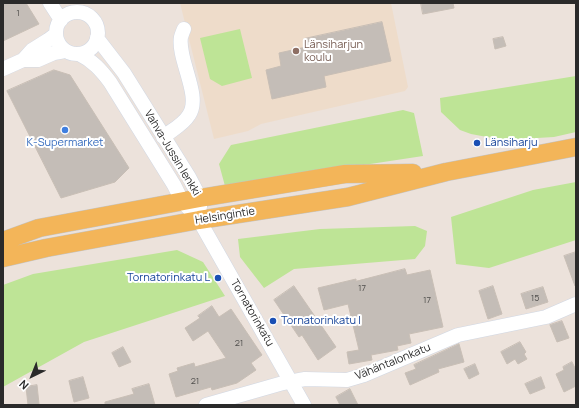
<!DOCTYPE html>
<html>
<head>
<meta charset="utf-8">
<style>
  body { margin:0 }
  #map { position:relative; width:579px; height:408px; overflow:hidden; background:#ece2db; font-family:Manrope,sans-serif }
  canvas { display:block }
  .frame { position:absolute; inset:0; border:4px solid #2a2a2a; pointer-events:none }
  .north { position:absolute; left:12px; top:356px; width:40px; height:40px; -webkit-text-stroke:3px #fff; paint-order:stroke; rotate:223deg; font-size:11px; font-weight:700; line-height:16px; text-align:center; color:#2a2a2a }
  .north::after { content:''; display:block; margin:auto; width:14px; height:18px; background:#2a2a2a; clip-path:polygon(50% 0,100% 100%,50% 72%,0 100%) }
</style>
</head>
<body>
<div id="map">
<canvas width="579" height="408"></canvas>
<div class="frame"></div>
<div class="north">N</div>
</div>
<script>
const context = document.querySelector('canvas').getContext('2d');
context.lineJoin = 'round';
function fillPath(path, color) { context.fillStyle = color; context.fill(path, 'evenodd'); }
function strokePath(path, color, width, dash) { context.strokeStyle = color; context.lineWidth = width; context.lineCap = dash ? 'butt' : 'round'; context.setLineDash(dash || []); context.stroke(path); }
function drawText(font, color, halo, rows, align = 'center') {
  context.font = font + ' Manrope,sans-serif'; context.lineWidth = 4; context.setLineDash([]); context.textBaseline = 'middle'; context.strokeStyle = halo; context.fillStyle = color; for (const [text, x, y, turn = 0] of rows) {
    context.save(); context.translate(x, y); context.rotate((+turn || 0) * Math.PI / 180); context.textAlign = isNaN(turn) ? turn : align; if (halo) context.strokeText(text, 0, 0); context.fillText(text, 0, 0); context.restore();
  }
}
fillPath(new Path2D(`
  M180,3H391L408,87L405,91L261,124L248,131L214,139Z`), '#eedcca');
fillPath(new Path2D(`
  M240,29L252,78L222,86L210,79L200,38Z
  M576,76V132L554,137L503,140L471,134L460,130L441,112L440,98Z
  M403,110L414,113L423,156L225,186L219,164L231,145Z
  M576,182V240L489,268L456,264L451,217L533,190Z
  M415,226L427,231L425,246L415,259L294,269L264,288L240,257L238,239L320,229Z
  M177,250L203,262L225,296L84,342L3,387V285L33,274Z`), '#bee496');
const building = new Path2D(`
  M3,3H26L39,24L3,41Z
  M421,3H453L454,8L423,14Z
  M382,22L391,61L324,76L326,87L272,99L266,70L281,66L279,53L306,47L304,39Z
  M503,37L506,46L495,49L493,39Z
  M54,70L70,75L129,168L115,182L61,198L7,91Z
  M576,252V285L575,286L564,256Z
  M405,269L407,275L430,270L443,327L409,334L411,343L397,346L398,350L371,355L372,360L349,364L347,352L359,350L348,304L324,310L318,288L356,279V281Z
  M294,286L336,347L318,360L302,335L299,337L274,300Z
  M493,286L502,314L488,319L479,291Z
  M543,287L548,302L526,309L521,294Z
  M212,306L219,317L231,309L262,355L251,363L256,370L237,383L212,390L211,387L176,397L169,374L178,371L177,368L194,363L195,367L226,358L208,331L193,341L185,328L200,318L198,316Z
  M562,321L569,338L557,342L550,325Z
  M520,342L526,352L524,354L527,359L518,364L515,359L507,364L501,352Z
  M459,344L464,362L438,369L439,372L410,385L405,373L416,369L414,365Z
  M123,347L131,362L119,367L112,353Z
  M572,362L576,370V386L564,392L556,374L564,370L563,367Z
  M475,364L479,374L469,379L464,369Z
  M83,377L89,398L74,402L69,381Z
  M541,377L545,388L530,394L525,384Z
  M149,384L155,405H105V402L134,394L132,389Z
  M37,385L39,404L28,405L26,387Z
  M350,389L358,405H340L336,397Z`);
fillPath(building, '#c4bdb7');
strokePath(building, '#c8beb5', 1);
const minor = new Path2D(`
  M50,3L61,20
  M56 33a21 21 0 1 1 42 0a21 21 0 1 1-42 0Z
  M97,38L124,73L189,177L200,198V207
  M79,54C93,61 101,70 110,82L174,185L182,201L199,220L304,405
  M23,60H38L54,53L65,51
  M3,69L23,60L32,50L48,40L56,34
  M163,137C172,130 183,125 189,115C202,96 177,59 181,37C182,34 183,31 184,29
  M206,405L283,383L305,379L347,380L364,375L458,335L546,317L576,304`);
const major = new Path2D(`
  M3,241L39,228L200,198L345,174L413,173
  M3,258L46,248L199,220L348,197L446,172L576,147`);
strokePath(minor, '#d0d7e3', 15);
strokePath(major, '#c3c3c3', 19);
strokePath(minor, '#fff', 14);
strokePath(major, '#f3b559', 18);
for (const [x, y, r, color] of [
  [296,51,4,"#8d6e63"],
  [65,130,4,"#3f7fe0"],
  [477,143,4,"#1a4fb4"],
  [218,278,4,"#1a4fb4"],
  [273,321,4,"#1a4fb4"]
]) { const dot = new Path2D(); dot.arc(x, y, r, 0, 2 * Math.PI); context.fillStyle = color; context.fill(dot); strokePath(dot, '#fff', 1.5); }
drawText('9px', '#504f4d', null, [
  ["1",18,13],
  ["17",362,288],
  ["15",535,298],
  ["17",427,300],
  ["21",239,343],
  ["21",195,381]
]);
drawText('11px', '#785e54', '#fff', [
  ["Länsiharjun",304,45],
  ["koulu",304,58]
], 'left');
drawText('11px', '#366cbe', '#fff', [
  ["K-Supermarket",65,143]
]);
drawText('11px', '#164399', '#fff', [
  ["Länsiharju",485,143],
  ["Tornatorinkatu L",210,278,"right"],
  ["Tornatorinkatu I",281,321]
], 'left');
drawText('11px', '#2a2a2a', '#fff', [
  ["Vahva-Jussin lenkki",172,153,59],
  ["Helsingintie",225,216,-9],
  ["Tornatorinkatu",252,313,60],
  ["Vähäntalonkatu",393,362,-22]
]);
</script>
</body>
</html>
